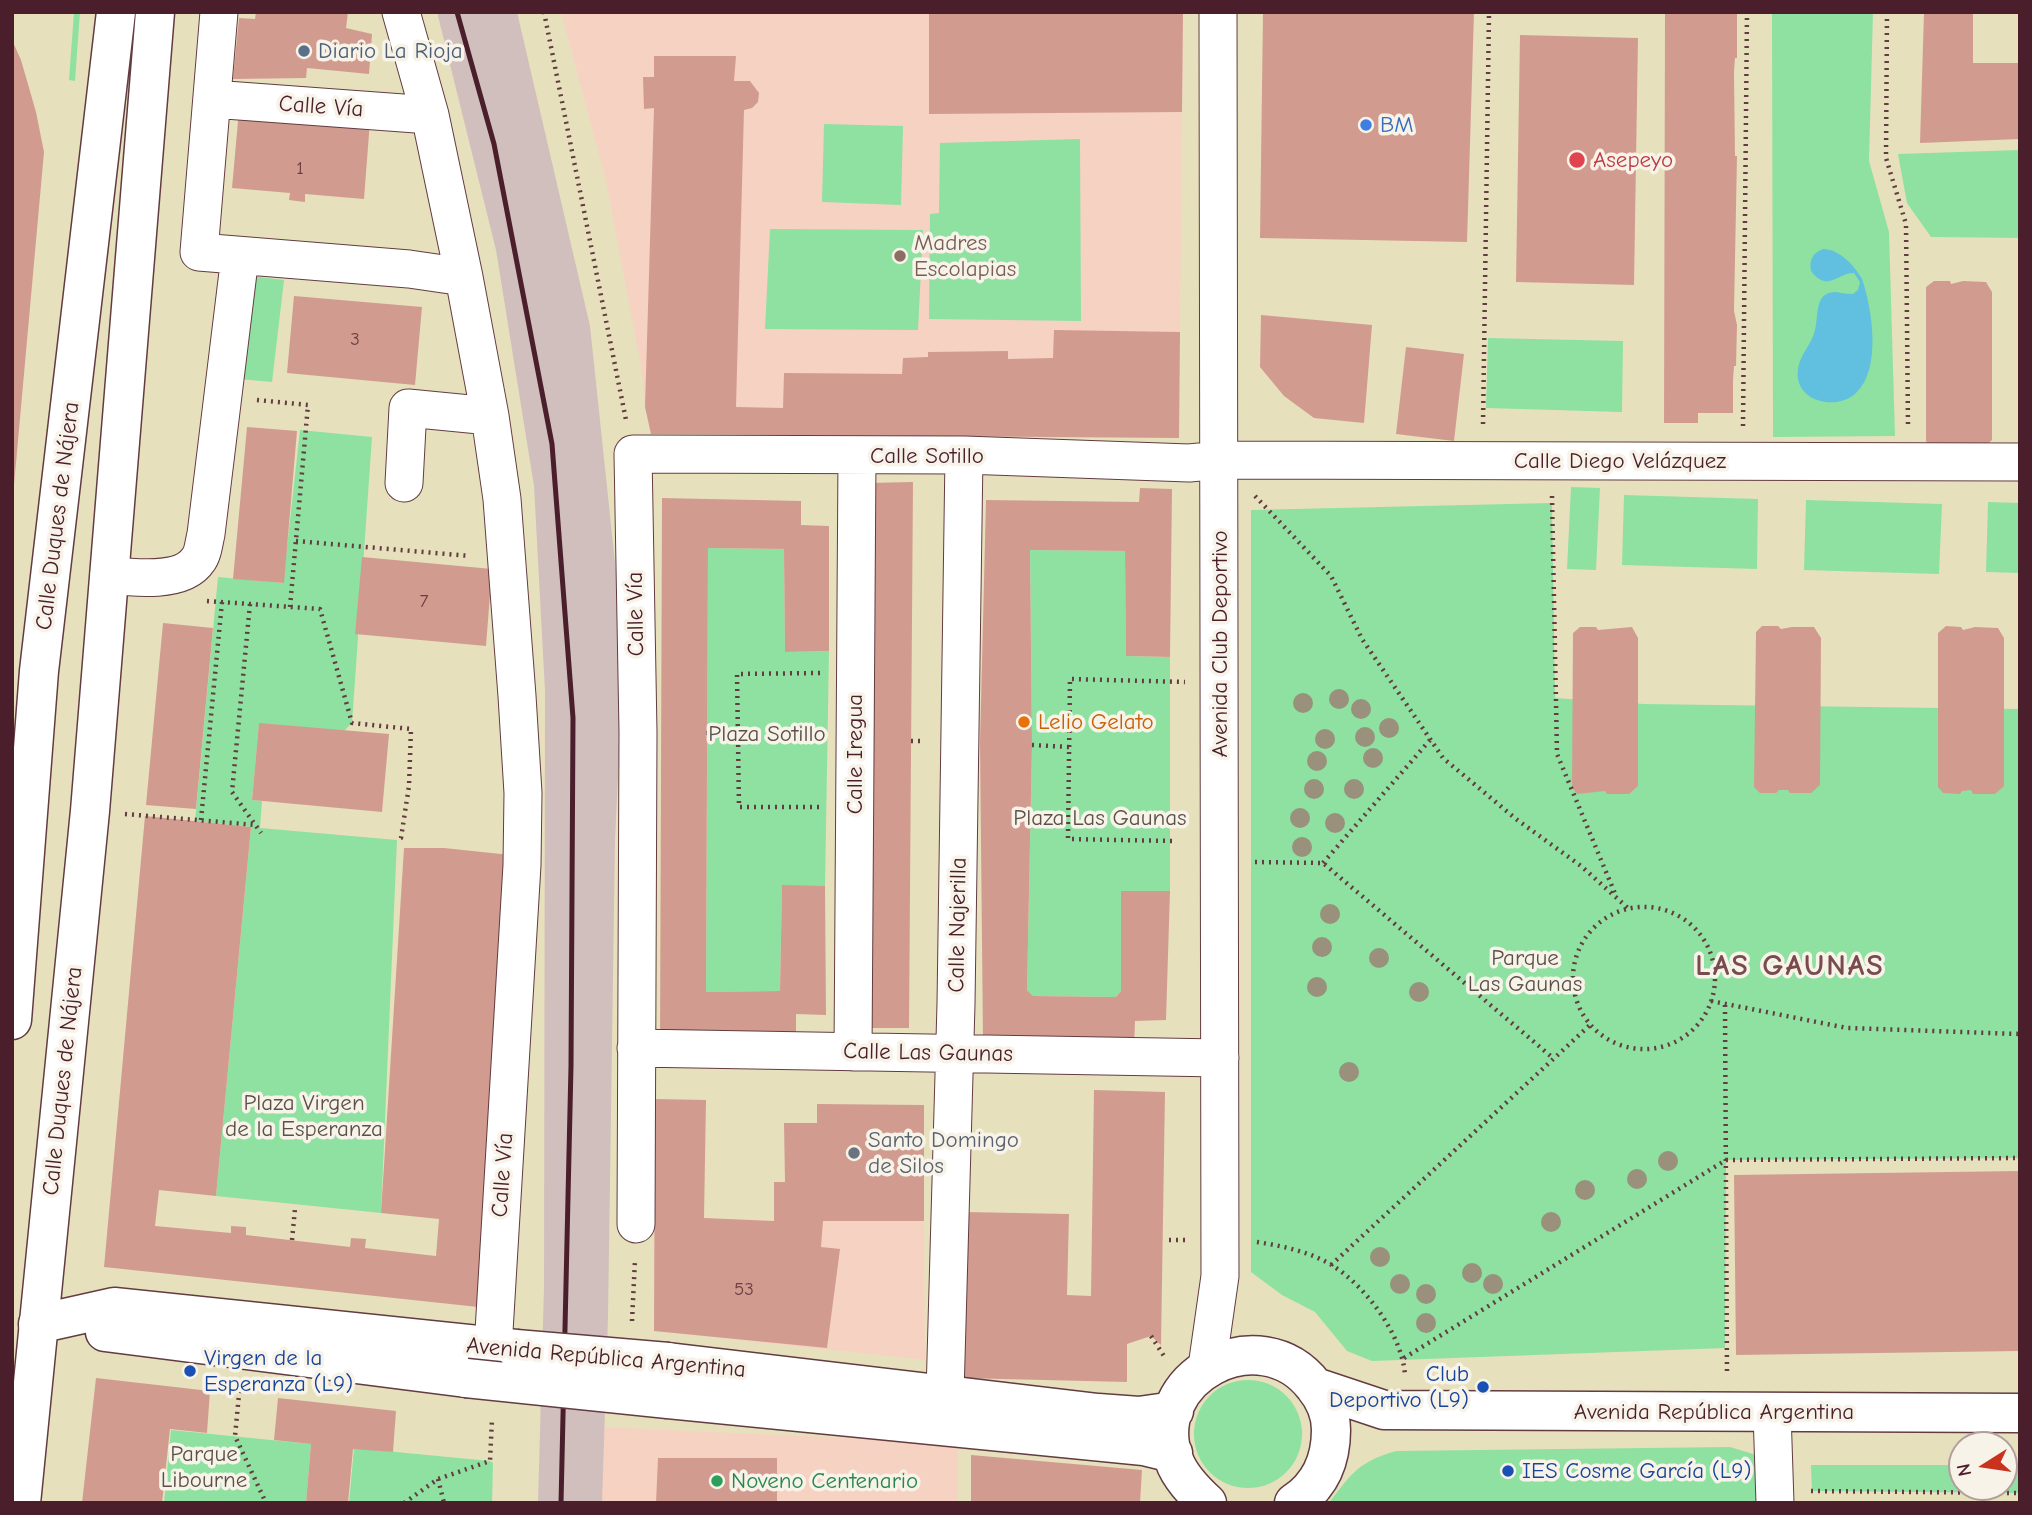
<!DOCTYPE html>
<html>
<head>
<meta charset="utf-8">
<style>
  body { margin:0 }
  #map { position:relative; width:2032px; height:1515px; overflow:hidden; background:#e7e0bd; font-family:"Comic Neue",sans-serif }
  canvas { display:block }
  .frame { position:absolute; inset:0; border:14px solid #4a1f2b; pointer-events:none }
  .north { position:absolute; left:1948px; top:1431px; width:70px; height:70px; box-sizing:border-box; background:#f7f3e8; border:2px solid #b29e9c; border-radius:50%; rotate:258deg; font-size:19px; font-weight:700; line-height:28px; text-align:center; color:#4a1f2b }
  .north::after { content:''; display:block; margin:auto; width:24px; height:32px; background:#c8321e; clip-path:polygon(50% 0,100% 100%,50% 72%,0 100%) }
</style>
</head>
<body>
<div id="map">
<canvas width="2032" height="1515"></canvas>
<div class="frame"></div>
<div class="north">N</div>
</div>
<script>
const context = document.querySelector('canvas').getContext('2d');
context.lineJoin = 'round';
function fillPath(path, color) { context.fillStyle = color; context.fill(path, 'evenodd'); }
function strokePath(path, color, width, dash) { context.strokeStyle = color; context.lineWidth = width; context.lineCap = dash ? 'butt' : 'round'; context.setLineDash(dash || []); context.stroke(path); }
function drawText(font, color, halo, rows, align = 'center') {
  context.font = font + ' "Comic Neue",sans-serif'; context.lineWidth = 7; context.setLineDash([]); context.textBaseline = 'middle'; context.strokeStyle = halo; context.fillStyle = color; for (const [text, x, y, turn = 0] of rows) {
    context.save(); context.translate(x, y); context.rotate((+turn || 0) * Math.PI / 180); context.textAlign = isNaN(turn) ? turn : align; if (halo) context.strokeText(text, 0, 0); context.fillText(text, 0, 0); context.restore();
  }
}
fillPath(new Path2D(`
  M561,12H1183L1179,438L645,407L642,372L606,181Z
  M653,1216L774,1221H924L925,1360L654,1331Z
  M601,1427L958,1443V1503H600Z`), '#f6d2c3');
fillPath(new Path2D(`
  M437,12H517L590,326L624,648L615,841L608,1318L602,1503H538L544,1286L545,691L534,486L496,250Z`), '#d1bfbd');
fillPath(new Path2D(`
  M74,12H80L75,81L69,80Z
  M1772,12H1873L1869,161L1889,232L1895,436L1773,437Z
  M824,124L903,126L901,205L822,202Z
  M1080,139L1081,321L929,319L930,214L939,213L940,143Z
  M2020,150V238L1931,237L1907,203L1898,154Z
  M770,229L923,230L918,330L765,329Z
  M250,276L284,280L272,382L239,379Z
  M1488,338L1623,341L1622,412L1486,408Z
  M300,430L372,437L352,723L344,731L259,724L252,800L262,801L260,828L397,840L381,1213L216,1196L251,827L195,821L218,577L283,583Z
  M1571,487L1600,488L1596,570L1567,569Z
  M1624,495L1758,499L1757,569L1622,565Z
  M1806,500L1942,504L1939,574L1804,570Z
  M1988,502L2020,503V573L1986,572Z
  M1552,503L1555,698L1644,704L2020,709V1158L1726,1160L1725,1348L1372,1361L1347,1351L1315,1312L1282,1295L1251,1272V510Z
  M708,548L784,549L785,652L829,651L825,886H782L780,991L706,992Z
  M1030,550L1125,551L1126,656L1170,657V891L1121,991L1116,997L1033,996L1027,990L1032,745Z
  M1194 1434a54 54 0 1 1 108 0a54 54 0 1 1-108 0Z
  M171,1430L311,1444L306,1503H164Z
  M1730,1447L1753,1454L1766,1464L1764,1503H1329C1352,1473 1358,1462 1396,1451Z
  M354,1448L490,1461L493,1463L492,1503H349Z
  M1811,1465H1962V1487H2004V1465H2020V1493L1812,1491Z`), '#8ee1a1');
fillPath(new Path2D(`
  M1823,249C1839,249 1854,265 1862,279C1872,308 1882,369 1856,393C1836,412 1793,401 1798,369C1800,354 1812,344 1815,330C1819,315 1814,292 1836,292C1842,293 1847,294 1853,294L1858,290L1860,282L1854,273C1836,273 1828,293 1811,271C1809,261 1812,253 1823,249Z`), '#61c0df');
fillPath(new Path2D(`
  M256,12H348L346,28L372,34L369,74L307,68L306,78L233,79L239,18L255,19Z
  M929,12H1183L1182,112L929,114Z
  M1263,12H1474L1467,242L1260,238Z
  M1665,12H1737V58H1735L1734,72L1735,156H1737L1734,311L1737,325L1736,366H1734L1733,380V413H1698V423H1664Z
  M1924,12H1973V63H2020V139L1920,143Z
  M1520,35L1638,38L1634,285L1516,282Z
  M12,40L21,60L36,112L44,152L14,485H12Z
  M654,56H736L734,81H750L759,93L758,102L752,108L744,110L736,407L783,408L784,373L902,374L903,358L928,357V352L1008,351V359L1053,358L1054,330L1180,332L1179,438L651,434L645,407L654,108L644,109L643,77H654Z
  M239,110L370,121L364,199L305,194V202L289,200L290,193L232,188Z
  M1934,281H1950L1951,284L1963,281L1986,282L1992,292V440L1983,448H1931L1926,441V287Z
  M294,296L422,307L415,385L287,373Z
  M1261,315L1372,325L1364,423L1314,418L1284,396L1260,367Z
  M1406,347L1464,354L1454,441L1396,434Z
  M247,427L297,431L284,583L233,579Z
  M913,482L909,1028H861L867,483Z
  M1140,488L1172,489L1170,657L1126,656L1125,551L1030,550L1032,745L1027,990L1033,996L1116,997L1121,991V891H1170L1166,1020L1135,1021L1134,1047L983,1043L980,742L986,500L1139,502Z
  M662,498L801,501V525L829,526V651L785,652L784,549L708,548L706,992L780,991L782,885L825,886L826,1015L796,1014V1039L660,1042Z
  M362,557L492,569L486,646L355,634Z
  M163,623L213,628L196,809L146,805Z
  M1762,626H1778L1781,629L1792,627H1814L1821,638L1820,785L1811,793H1790L1788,790H1779L1776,793H1760L1754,787L1756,632Z
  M1946,626L1961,627L1963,630L1975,627L1998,628L2004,638V786L1995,794H1973L1971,790L1962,791L1960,794L1943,793L1938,787V633Z
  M1580,627H1596L1598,630L1632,627L1638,638V786L1629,794H1607L1605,791L1577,794L1572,787L1573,633Z
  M259,723L389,734L382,812L252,800Z
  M145,816L251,827L216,1196L159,1190L155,1226L231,1233V1226L246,1227V1235L350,1247L351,1238L366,1239L365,1248L436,1256L439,1219L381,1213L404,848H444L520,856L478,1307L104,1267Z
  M1094,1090L1165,1092L1161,1345L1151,1336L1127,1344V1382L961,1378L965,1212L1069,1214L1067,1295L1091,1296Z
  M655,1099L706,1100L704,1218L774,1221V1182H785L784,1123H817V1104L924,1105V1221H823L821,1247L840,1249L827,1348L654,1331Z
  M2020,1171V1351L1736,1355L1734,1175Z
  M96,1378L210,1391L207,1433L170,1429L162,1503H82Z
  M278,1398L396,1411L393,1452L353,1449L348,1503H306L311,1444L274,1440Z
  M971,1455L1142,1470L1140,1503H971Z
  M658,1458H777V1503H656Z`), '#d19c8f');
const street = new Path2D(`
  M219,12L199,252L409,269L464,277
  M401,12L430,115L464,277L490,416L502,499L517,696L523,793L522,865L493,1348
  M212,99L430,115
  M404,483L408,408L490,416
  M109,575C134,578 183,583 198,560C203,554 204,542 206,534L240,256
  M636,1048L1220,1058
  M853,1052L857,456
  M636,1224L638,732L633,454L964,455L1189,463L1221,460L2020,462
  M1207,1367L1220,1276L1218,12
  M945,1394L956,1004L964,455
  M1772,1412L1775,1503`);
const secondary = new Path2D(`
  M38,1324L114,1307L516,1349
  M105,1332L466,1378
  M668,1362L1098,1413L1139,1416L1174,1411
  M1315,1387L1384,1410L2020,1413
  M668,1399L1144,1446L1173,1453
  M1207,1503C1194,1491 1180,1477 1174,1460C1144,1377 1260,1316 1314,1386C1324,1398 1331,1414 1331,1430C1331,1461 1320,1486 1294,1503`);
const primary = new Path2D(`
  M12,1020L39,671L116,12
  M21,1503L90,811L155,12`);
strokePath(street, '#623c41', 39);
strokePath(secondary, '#623c41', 41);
strokePath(primary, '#623c41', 41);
strokePath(new Path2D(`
  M544,12L626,420
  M1887,12L1886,158L1906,224L1908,425
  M257,400L308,405L290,607
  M1483,424L1489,12
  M1743,426L1747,12
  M1255,496L1331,576L1362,639L1443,758L1516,819L1581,866L1629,909
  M1552,496L1557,754L1616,896
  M296,541L470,556
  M207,601L320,609L352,723L411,729L409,786L401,838L397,840
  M250,604L232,792L261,833
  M706,733L738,732
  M911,741H923
  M1032,745L1069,747
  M819,807H739L737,674L820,673
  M125,814L256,825
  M201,820L222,602
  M1172,841L1068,839L1070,679L1185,682
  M1255,862L1323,863L1553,1058
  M1323,863L1430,740
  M1573 978a71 71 0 1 1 142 0a71 71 0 1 1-142 0Z
  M1711,1001L1847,1028L2020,1034
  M1725,1005L1727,1375
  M292,1240L295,1209
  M1169,1240H1185
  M1257,1242C1282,1246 1307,1251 1330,1264C1365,1285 1402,1334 1405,1375
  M1331,1265L1590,1025
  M632,1321L635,1260
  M1151,1336L1164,1356
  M1404,1358L1726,1160L2020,1158
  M240,1384L235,1436L266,1503
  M438,1479L444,1503
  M1811,1491L2020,1493
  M404,1503L438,1479L490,1461L492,1419`), '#623c41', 4.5, [2, 5]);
strokePath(street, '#fff', 37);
strokePath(secondary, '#fff', 38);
strokePath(primary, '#fff', 38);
strokePath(new Path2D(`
  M457,12L494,144L552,444L573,718L571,1066L561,1503`), '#4a1f2b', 5);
const secondaryBridge = new Path2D(`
  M516,1349L668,1362
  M466,1378L668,1399`);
strokePath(secondaryBridge, '#623c41', 41, []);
strokePath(secondaryBridge, '#fff', 38);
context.fillStyle = '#9a917d';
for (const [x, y] of [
  [1339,699],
  [1303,703],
  [1361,709],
  [1389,728],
  [1365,737],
  [1325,739],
  [1373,758],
  [1317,761],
  [1314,789],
  [1354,789],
  [1300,818],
  [1335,823],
  [1302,847],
  [1330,914],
  [1322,947],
  [1379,958],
  [1317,987],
  [1419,992],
  [1349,1072],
  [1668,1161],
  [1637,1179],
  [1585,1190],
  [1551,1222],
  [1380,1257],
  [1472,1273],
  [1400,1284],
  [1493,1284],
  [1426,1294],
  [1426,1323]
]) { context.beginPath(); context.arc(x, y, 10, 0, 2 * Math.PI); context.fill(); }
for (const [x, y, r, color] of [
  [304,51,7,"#5c6f8a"],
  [1366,125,7,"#3f7fe0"],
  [1577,160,9,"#e0444e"],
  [900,256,7,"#8d6e63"],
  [1024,722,7,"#e8710a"],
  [854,1153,7,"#6b7280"],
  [190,1371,7,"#1a4fb4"],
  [1483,1387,7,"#1a4fb4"],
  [1508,1471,7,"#1a4fb4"],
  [717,1481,7,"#2e9e5b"]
]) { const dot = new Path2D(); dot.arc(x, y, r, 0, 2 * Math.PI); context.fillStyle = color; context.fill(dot); strokePath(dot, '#f7f3e8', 2.5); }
drawText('19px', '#6c3e44', null, [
  ["1",300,169],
  ["3",355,340],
  ["7",424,602],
  ["53",744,1290]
]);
drawText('23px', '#4e5e75', '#f7f3e8', [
  ["Diario La Rioja",318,51]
], 'left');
drawText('23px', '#4a1f2b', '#f7f3e8', [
  ["Calle Vía",321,107,4],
  ["Calle Sotillo",927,456],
  ["Calle Diego Velázquez",1620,461],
  ["Calle Duques de Nájera",58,516,-83],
  ["Calle Vía",636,614,-91],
  ["Avenida Club Deportivo",1220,644,-90],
  ["Calle Iregua",855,754,-90],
  ["Calle Najerilla",958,925,-89],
  ["Calle Las Gaunas",928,1053,1],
  ["Calle Duques de Nájera",63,1081,-84],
  ["Calle Vía",503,1175,-86],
  ["Avenida República Argentina",606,1358,5],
  ["Avenida República Argentina",1714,1412]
]);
drawText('23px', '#366cbe', '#f7f3e8', [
  ["BM",1380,125]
], 'left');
drawText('23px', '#be3a42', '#f7f3e8', [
  ["Asepeyo",1593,160]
], 'left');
drawText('23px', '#785e54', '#f7f3e8', [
  ["Madres",914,243],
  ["Escolapias",914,269]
], 'left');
drawText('23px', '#c56008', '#f7f3e8', [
  ["Lelio Gelato",1038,722]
], 'left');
drawText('23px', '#5b5048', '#f7f3e8', [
  ["Plaza Sotillo",767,734],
  ["Plaza Las Gaunas",1100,818],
  ["Parque",1525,958],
  ["Las Gaunas",1525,984],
  ["Plaza Virgen",304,1103],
  ["de la Esperanza",304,1129],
  ["Parque",204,1454],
  ["Libourne",204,1480]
]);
drawText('23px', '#5b616d', '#f7f3e8', [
  ["Santo Domingo",868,1140],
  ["de Silos",868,1166]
], 'left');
drawText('23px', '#164399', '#f7f3e8', [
  ["Virgen de la",204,1358],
  ["Esperanza (L9)",204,1384],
  ["Club",1469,1374,"right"],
  ["Deportivo (L9)",1469,1400,"right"],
  ["IES Cosme García (L9)",1522,1471]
], 'left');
drawText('23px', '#27864d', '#f7f3e8', [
  ["Noveno Centenario",731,1481]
], 'left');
context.letterSpacing = '2px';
drawText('bold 30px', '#794b4e', '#f7f3e8', [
  ["LAS GAUNAS",1790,967]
]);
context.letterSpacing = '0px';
</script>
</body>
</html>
